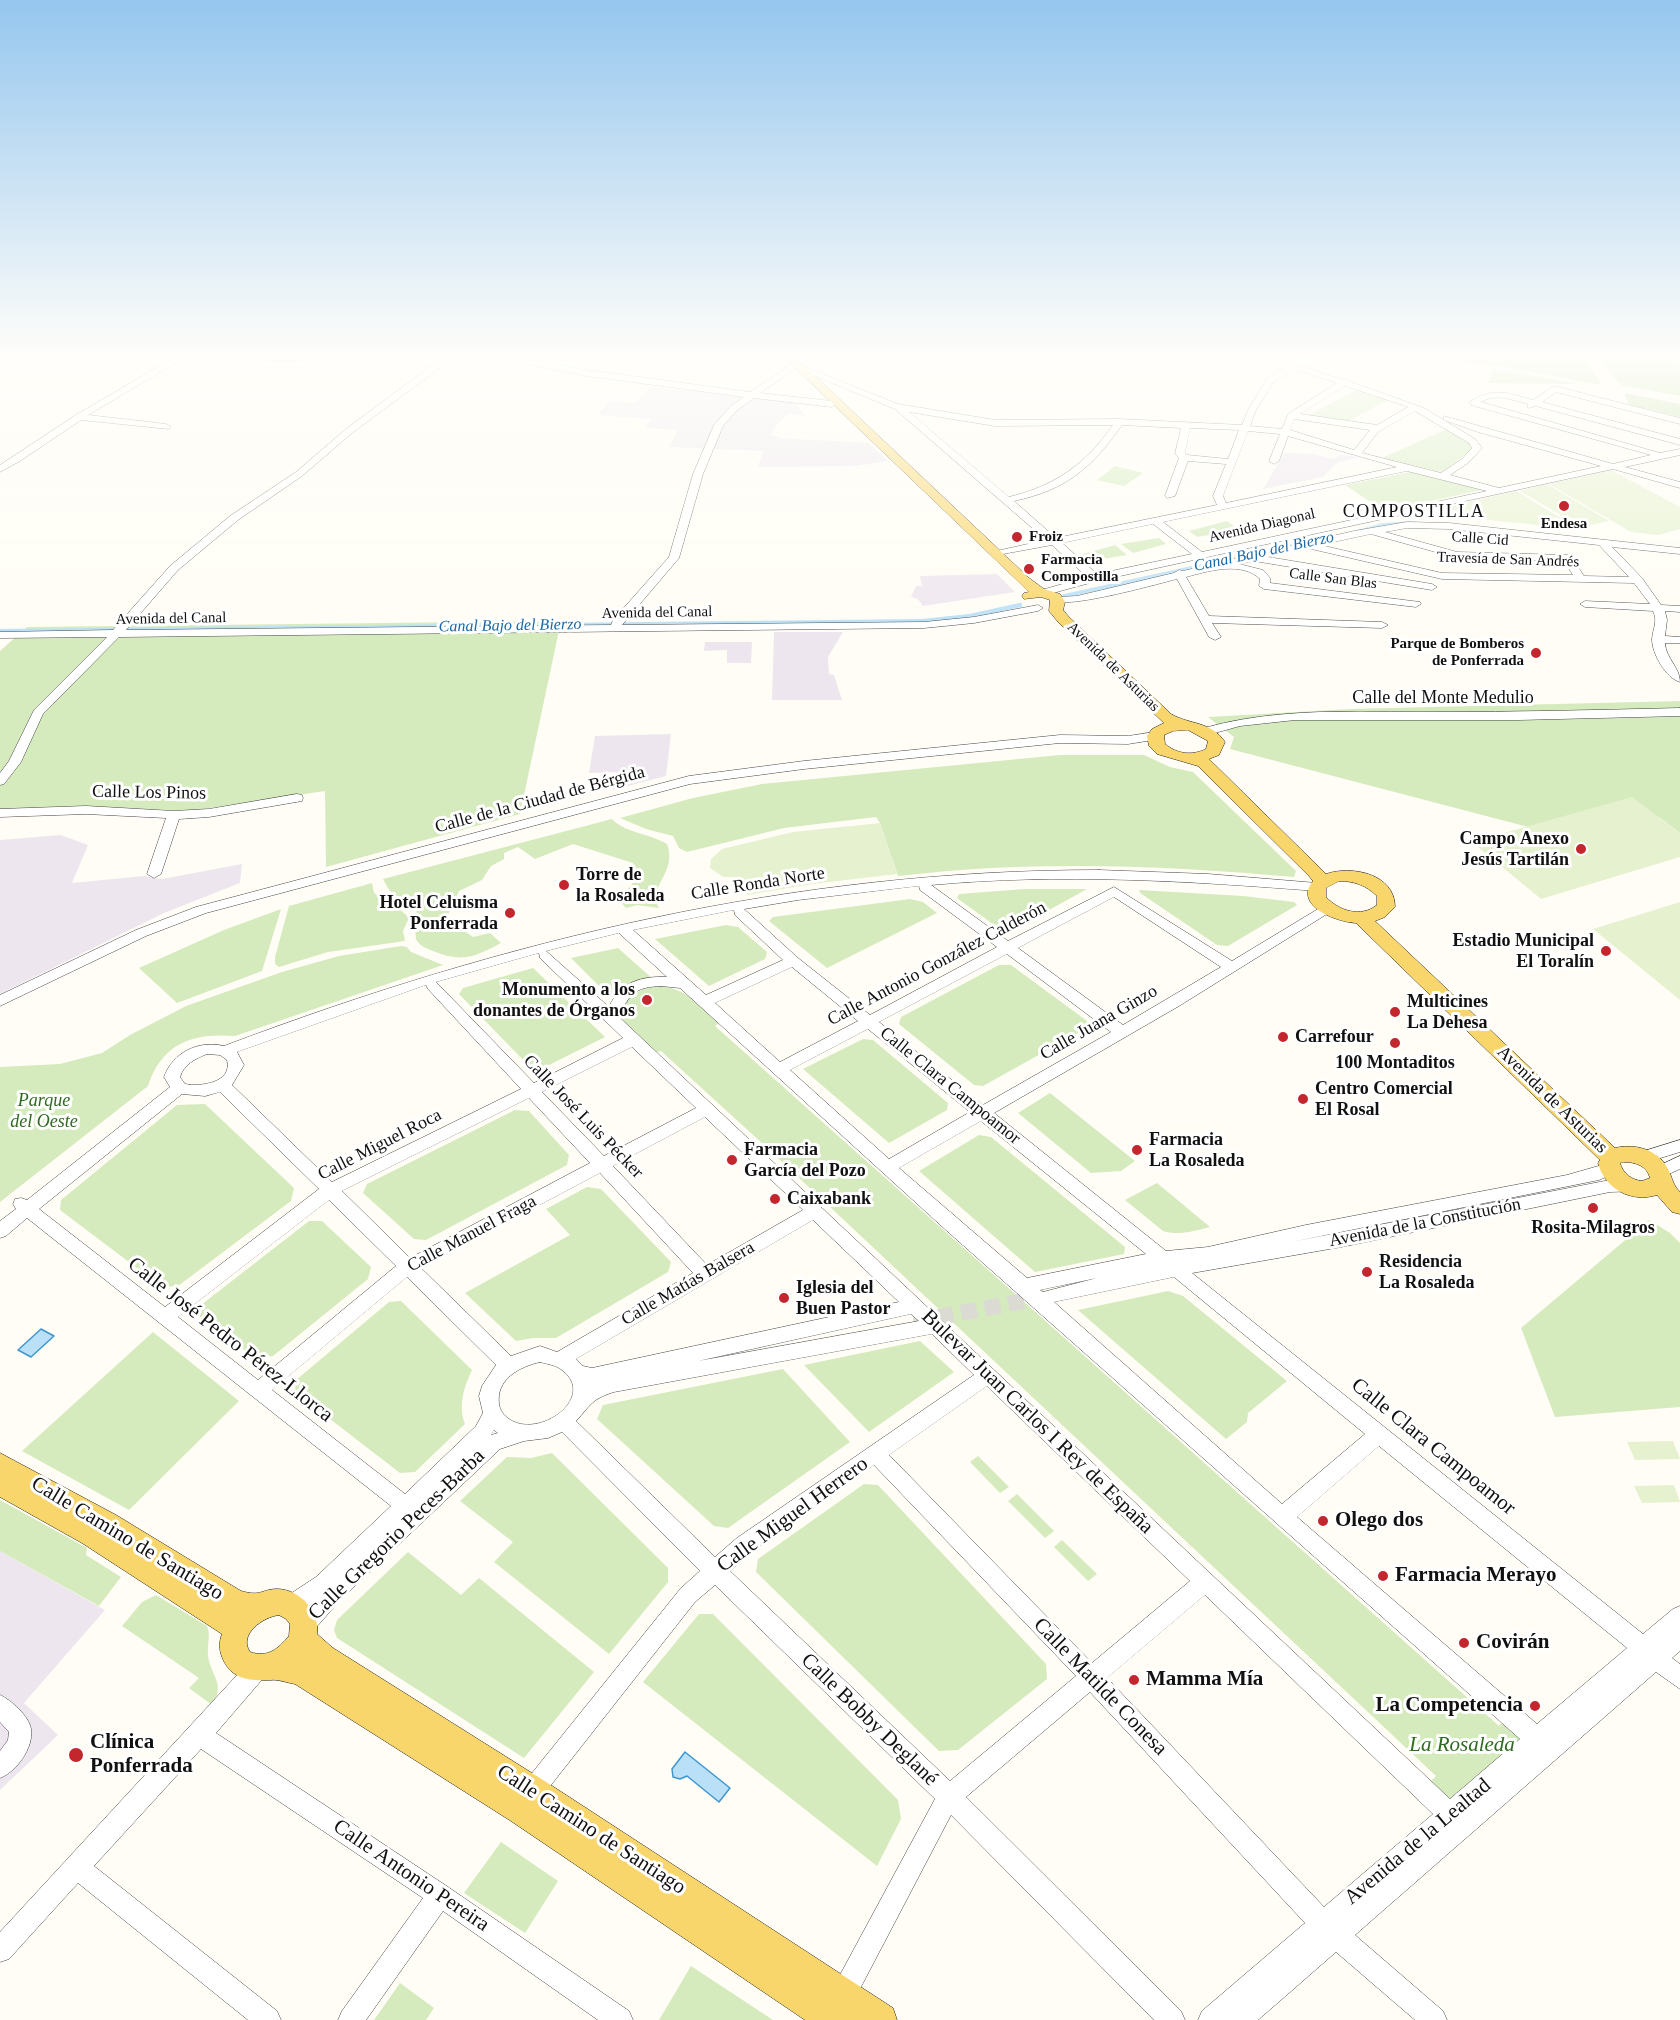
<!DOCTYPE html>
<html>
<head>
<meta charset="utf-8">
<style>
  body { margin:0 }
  canvas { display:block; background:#fffdf5 }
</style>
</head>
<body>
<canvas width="1680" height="2020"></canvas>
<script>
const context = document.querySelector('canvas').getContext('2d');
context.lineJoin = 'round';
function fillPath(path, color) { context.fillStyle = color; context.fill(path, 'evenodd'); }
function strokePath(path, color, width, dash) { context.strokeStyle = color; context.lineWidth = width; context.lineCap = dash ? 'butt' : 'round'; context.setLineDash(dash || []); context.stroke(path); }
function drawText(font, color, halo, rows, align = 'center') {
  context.font = font + ' "Times New Roman",serif'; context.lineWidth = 6; context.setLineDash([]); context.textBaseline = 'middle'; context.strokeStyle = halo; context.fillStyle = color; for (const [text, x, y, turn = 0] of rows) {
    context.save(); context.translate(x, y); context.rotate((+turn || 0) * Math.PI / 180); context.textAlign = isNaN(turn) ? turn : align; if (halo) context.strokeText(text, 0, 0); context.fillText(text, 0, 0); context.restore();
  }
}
fillPath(new Path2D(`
  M652,387L794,402L806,416L787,414L775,427L771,436H778V438L869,443L888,461L855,466L758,467L763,451L669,447L678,430L645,428L651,419L598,415L609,401L635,403Z
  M1284,453L1313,454L1334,459L1340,455L1360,457L1337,463L1323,477L1263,489Z
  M997,574L1015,592L923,606L918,599L911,597L916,586H922L920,576Z
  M774,632H843L828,657L829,674L834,675L842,700H772Z
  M705,642H752L751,663H727V650L704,651Z
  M671,734L666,776L613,790L616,772L589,773L595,736Z
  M61,835L88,845L72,883L144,876L162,879L242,864L240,883L164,913L0,994V840Z
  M0,1551L105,1610L24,1703L58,1735L0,1790Z`), '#eee6ef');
fillPath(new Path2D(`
  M1360,388L1390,399L1348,421L1305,417Z
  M1449,428L1470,442L1473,449L1442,472L1382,458Z
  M1115,466L1143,473L1124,486L1097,480Z
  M1415,471L1482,490L1384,511L1345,485Z
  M1227,521L1239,530L1197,537L1189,531Z
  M1159,538L1166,544L1133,553L1121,544Z
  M1115,545L1127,555L1083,562L1076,556Z
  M561,621L520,814L326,867L325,791L190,811L82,806L0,811V651L27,627Z
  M1680,701V833L1659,817L1578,840L1230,749L1234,737L1208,717L1350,709Z
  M1060,755H1144L1170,767L1193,772L1296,871L1294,877C1162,865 1030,860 898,876L880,823L876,817L784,828L687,852L679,848L673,836L646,829L620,818L693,798L762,784Z
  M612,819C627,834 649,833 667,844C678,873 646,887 659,908L637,905L626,908L619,900L637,878L633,863L573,844L535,859L518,847L504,853V859L491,866L482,880L459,891L446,919L453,931L466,932L473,937L490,933L501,943C474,957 463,963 433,951C428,949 420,946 417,941C413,935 419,920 416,909C400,901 391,896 383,879Z
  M372,883L374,893L402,911L409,918L403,931L405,941L328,952L279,967L275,964V957L289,906Z
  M1025,889H1087L1013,930H1001L957,898L959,894Z
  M1139,890L1243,896L1294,902L1297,905L1228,946L1217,945L1140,893Z
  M910,899L923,902L937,913L827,968L769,921L773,917Z
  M281,909L262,971L177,1003L139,968L224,930Z
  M726,925L738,927L767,952L765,959L709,986L655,939Z
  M401,946L407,947L411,952L443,965L235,1036C192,1033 162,1043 148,1086L0,1202V1067L60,1064L102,1053L130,1035L186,1006L282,972L339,956Z
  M618,948L653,979L626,985L609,996L571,958Z
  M999,965H1011L1087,1021V1028L983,1086L974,1085L899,1024L901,1017Z
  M533,968L605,1037L543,1068L530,1067L459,994L463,988Z
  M656,986C686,987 698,1004 719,1023L715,1026L1499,1726L1505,1720L1523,1740L1452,1801L1430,1782L1436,1776L764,1145L661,1051L655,1053L621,1019C617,999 639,989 656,986Z
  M863,1039L873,1040L948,1103L947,1110L889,1143L803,1069Z
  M1050,1093L1135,1161L1121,1171L1091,1173L1018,1113Z
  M205,1104L294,1188L291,1201L178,1286L162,1287L60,1210L61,1200L177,1105Z
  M515,1110L529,1111L569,1155L567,1165L426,1240L414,1239L363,1193L367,1184Z
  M979,1135L991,1137L1125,1247L1124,1254L1035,1272L919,1171Z
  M1157,1183L1210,1227C1194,1231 1178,1236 1163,1231L1125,1200Z
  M587,1187L601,1189L671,1262L668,1272L556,1338H533L516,1341L465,1293L570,1235L546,1209Z
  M1649,1220L1670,1233L1680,1243V1407L1555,1417L1521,1328Z
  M309,1221H322L371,1267L368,1279L273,1356L255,1358L198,1315L201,1305Z
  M1168,1291L1183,1296L1287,1381L1248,1413L1247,1422L1226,1439L1078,1310Z
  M401,1301L472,1370C464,1387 458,1405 465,1424L415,1472L400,1473L295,1392L296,1380L389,1302Z
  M153,1332L239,1401L129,1510L22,1451Z
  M920,1341L954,1372L869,1432L804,1365Z
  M783,1369L850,1442L728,1528L714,1526L597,1419L603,1405Z
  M552,1453L668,1568V1582L609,1654L494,1562L513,1542L460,1501L507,1457L531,1458Z
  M978,1456L1009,1487L1000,1493L970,1462Z
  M864,1484L878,1485L1046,1664L1047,1679L958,1750L939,1751L756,1572L758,1559Z
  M1017,1494L1054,1531L1045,1538L1008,1501Z
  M0,1500L87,1548L86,1555L121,1577L99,1606L0,1551Z
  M1062,1540L1097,1574L1088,1581L1054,1547Z
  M408,1552L461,1595L479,1578L594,1672L524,1758L337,1638L334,1630L337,1620Z
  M156,1595L207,1626C211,1635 207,1644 208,1654C209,1674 227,1684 212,1705L189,1688L199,1678L122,1626L142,1602Z
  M699,1614H713L898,1800L901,1819L877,1866L643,1682Z
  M501,1842L558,1881L525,1933L464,1893Z
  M691,1966L773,2020H659Z
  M400,1983L434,2008L426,2020H374Z`), '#d5ebbd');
fillPath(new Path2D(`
  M1402,356H1584L1602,385L1506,367Z
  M1595,356H1653L1680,363V396L1621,385Z
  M1493,369L1579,384L1488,383Z
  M1625,393L1680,404V417L1645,408L1642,410C1632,408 1626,404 1625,393Z`), '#b9dc9c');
fillPath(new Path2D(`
  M1611,470L1680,507V529L1658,535L1631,532L1549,484Z
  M1547,484L1609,521L1581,527L1520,491Z
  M1516,491L1579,529L1448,516L1439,509Z
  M1632,797L1680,833V857L1541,899L1472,842Z
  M880,823L897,874L813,884L747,895L736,877H723L710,868L711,859L722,849L793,832Z
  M1680,902V1000L1593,929Z
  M1673,1441L1680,1459L1635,1460L1627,1442Z
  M1674,1485L1680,1502L1642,1503L1634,1486Z`), '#e6f2cf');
const water = new Path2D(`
  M41,1329L54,1336L31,1357L18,1350Z
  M685,1752L730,1788L719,1802L687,1776L680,1779L673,1777L672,1769Z`);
fillPath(water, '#b9e0f7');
strokePath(water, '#3f96cf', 1.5);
fillPath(new Path2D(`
  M1414,521L1416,522V524L1382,527L1350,535L1346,533L1382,523Z
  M1323,537L1327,539L1326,541L1064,598L1060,596L1064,594Z
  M1019,603H1022V607L969,618L922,623L0,633V629L922,619L969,614Z`), '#b9e0f7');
strokePath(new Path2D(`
  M914,1322L1044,1297`), '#dbdad3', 16, [16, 8]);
const minor = new Path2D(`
  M177,356L184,358L88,415L166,424L171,427L169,429L81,420L20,461L0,472V465L76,415Z
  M457,356H511L587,370L750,392L793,363L796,364V368L760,393L832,401L836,404L832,407L754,398L737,410L723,426L703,474L679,558L622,625L924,622L974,617L1038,605L1043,608L1038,611L974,623L924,628L119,637L43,714L21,762L4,784L0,785V773L9,761L34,710L107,637L0,638V632L113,630L170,566L230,516L296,472L346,429L439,360ZM461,360H506L587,376L744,397L731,406L714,425L693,474L669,557L613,620L611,625L126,630L178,570L238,520L302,476L352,433L445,364Z
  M1259,356H1270L1343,380L1350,379L1351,382L1424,408L1475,439L1482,448L1468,463L1450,475L1499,488L1601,466L1478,432L1444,420V416L1613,464L1651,455L1471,405V401C1495,387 1508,393 1533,400L1554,386L1680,418V424L1556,392L1542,402L1680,439V445L1536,406L1528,408V404C1512,400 1497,393 1481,402L1660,453L1680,449V455L1625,467L1680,482V488L1613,469L1097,581L1042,596L1038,595V591L1087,577L1052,545L992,556V552L1046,540L895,409L798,369L805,367L898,404L995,420L1119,419L1242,425L1248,410L1268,377L1288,367ZM1296,370L1337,383L1288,414L1282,429L1250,426L1256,410L1274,381ZM1345,386L1400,404L1408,407L1377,425L1300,414ZM1415,411L1469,443L1472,448L1462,459L1441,473L1362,453L1378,432ZM909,412L995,426L1113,425C1086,464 1055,486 1009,497ZM1294,419L1370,430L1354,450L1290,430ZM1122,425L1181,428L1175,454L1179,458L1165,496L1167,498L1175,496L1188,461L1226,464L1213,496L1217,505L1056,538L1014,501C1066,490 1092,468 1122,425ZM1190,428L1239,430L1228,459L1187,455L1185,453ZM1248,431L1280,434L1269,461L1274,464L1279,461L1288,436L1397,467L1226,503L1223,496ZM1407,471L1487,491L1202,552L1163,522ZM1153,524L1192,554L1097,574L1062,543Z
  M1407,522L1449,523L1680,548V554L1612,547L1642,578L1661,605L1680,606V612L1665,611L1667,620L1665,636L1680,637V643H1665C1666,659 1680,667 1680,682C1666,678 1652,654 1652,639C1653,628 1658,622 1653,611L1585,607L1580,604L1585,601L1650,604L1634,583L1442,579L1307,548L1268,557L1432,584L1437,587L1432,590L1254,561L1239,564L1263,570L1270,578V583L1420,602L1421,604L1416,607L1264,589L1259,586L1260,579C1242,561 1208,571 1186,577L1209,616L1382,622L1388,625L1382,628L1212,623L1221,637L1215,640L1209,637L1177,579C1157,584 1065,610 1053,600L1058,597L1077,596L1174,573L1179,570L1183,571L1354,531ZM1407,528L1449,529L1599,545L1629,577L1584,576L1571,556L1567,555L1457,552L1385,532ZM1371,534L1457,558L1564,561L1573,575L1442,573L1320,545Z
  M1680,708V716L1518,720H1295L1240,726L1208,735L1202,731L1204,728C1279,707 1357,712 1434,712C1516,712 1598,710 1680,708Z
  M1155,732L1161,736L1159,739L1128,744L1060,743L804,769L690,784L206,913L146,936L0,1006V995L136,930L196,907L689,776L804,761L1060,735L1128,736Z
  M297,794L302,795L303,798L302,801L209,817L179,819L161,874L154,878L147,874L166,818L86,814L0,817V809L86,806L174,811L209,809Z
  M1099,870L1208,874L1317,883L1324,887L1317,891C1188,881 1060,873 931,885L1008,941L1114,887L1232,961L1323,906L1328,905L1335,909L1179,1006L994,1113L1166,1251L1208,1247L1306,1225L1567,1175L1609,1163L1615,1165L1617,1169L1615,1173L1599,1180L1291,1242L1610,1180L1637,1183L1639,1187L1637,1191L1610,1192L1341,1247L1192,1273L1643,1634L1673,1609L1680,1606V1651L1672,1658L1680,1664V1689L1656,1672L1355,1935L1443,2011L1447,2020H1415L1336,1952L1258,2020H1198L1202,2011L1305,1923L1090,1692L966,1797L1181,2011L1185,2020H1154L951,1815L852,2004L843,2008L834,2004L830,1995L834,1986L935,1799L715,1585L695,1602L540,1799L532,1802L524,1799L521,1791L524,1783L681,1588L700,1571L562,1432L548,1438L524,1441L500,1449L342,1598L313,1631L305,1634L297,1631L294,1624L307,1606L291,1615L284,1612L280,1605L284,1598L316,1577L391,1506L27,1218L6,1236L0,1238V1221L16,1209L13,1204L15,1199L21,1198L27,1200L170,1087L164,1077C173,1052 199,1040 224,1046C507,939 795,870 1099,870ZM919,886L920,890L997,947L870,1015L798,958L744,909L798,900ZM1114,897L1221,967L1123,1025L1018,948ZM734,910L735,915L783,960L706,995L633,930ZM619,933L667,977C641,976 620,982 609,1007L546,951ZM539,953L540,958L623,1038L534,1083L436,982ZM1007,954L1111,1032L983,1105L879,1022ZM792,967L858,1021L780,1062L715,1003ZM426,985L428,989L521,1089L332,1182L232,1085L244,1065L237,1052ZM661,986L680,988L947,1231L1520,1739L1450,1799L619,1017C629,994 635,987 661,986ZM868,1029L970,1112L889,1159L790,1070ZM632,1047L696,1108L604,1156L542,1092ZM207,1054L220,1055L227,1060C233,1083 200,1087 185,1084L180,1077C184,1064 195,1059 207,1054ZM220,1092L319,1189L165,1307L39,1209L182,1094L205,1096ZM529,1098L590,1163L410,1258L342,1191ZM705,1117L803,1210L707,1265L613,1166ZM981,1121L1146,1254L1027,1278L899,1168ZM600,1173L693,1273L557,1352L540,1346L511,1356L421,1268ZM329,1200L396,1266L258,1380L178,1317ZM813,1220L899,1302L592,1368L583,1366L576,1359ZM407,1277L496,1365L482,1386L479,1396L483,1413L476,1426L405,1494L272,1390ZM1174,1277L1365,1434L1282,1504L1054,1302ZM1097,1278L1043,1292L1040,1290ZM911,1314L919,1321L698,1361ZM932,1334L974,1375L737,1538L715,1557L576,1421C591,1405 591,1399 614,1392ZM540,1362C547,1364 556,1365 562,1370C598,1397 539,1440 509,1419C503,1415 500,1410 499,1404C496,1379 519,1367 540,1362ZM987,1386L1190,1581L1092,1663L889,1455ZM494,1430L498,1433L491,1435ZM1379,1446L1627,1648L1537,1724L1297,1517ZM874,1465L1076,1676L950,1781L730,1571L751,1552ZM1205,1595L1433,1814L1324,1907L1107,1678Z
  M1680,1140V1152L1644,1163L1638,1161L1636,1157L1638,1153Z
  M1680,1156V1169L1660,1178L1654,1176L1652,1172L1654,1168Z
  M258,1658L266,1661L269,1668L266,1675L216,1733L448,1887L629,2011L633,2020H598L443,1911L366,2020H338L342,2011L423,1898L201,1749L94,1866L277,2011L281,2020H248L78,1883L9,1959L0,1962V1932L250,1661Z
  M0,1695C11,1700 29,1716 31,1729C34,1748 16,1772 0,1778V1751L8,1740L9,1732L0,1722Z`);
const major = new Path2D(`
  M783,356H794L1029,578L1044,589L1060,594L1065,602L1063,610L1069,617L1171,714C1190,725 1211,721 1225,742L1219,755L1209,759L1326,874C1352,865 1395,874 1395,907L1385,917L1375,921L1615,1148C1636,1143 1660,1150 1669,1171C1673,1180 1673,1185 1680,1192V1214L1672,1212L1657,1195C1631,1203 1605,1189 1598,1163L1600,1160L1356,923C1337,922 1293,906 1313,881L1309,876L1198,766L1157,754L1149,746L1147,736L1152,729L1164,723L1059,623L1049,611L1050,600L1041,597L1024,599L1022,596L1024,593L1029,592ZM1188,730L1208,741L1206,749C1192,756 1177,754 1165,744L1164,735L1173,731ZM1339,881C1354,881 1366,885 1377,896V905C1361,918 1339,911 1326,897V888ZM1624,1162C1636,1162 1647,1166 1650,1178L1642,1181C1632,1180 1623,1174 1620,1163Z
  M0,1453L116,1515L241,1591C262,1597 261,1589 278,1589C301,1590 320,1612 317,1634L333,1648L543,1780L893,2008L897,2020H805L511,1821L295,1684C288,1683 278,1679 271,1680C250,1681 231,1680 222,1657C219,1649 219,1642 222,1634L82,1543L0,1497ZM279,1615L286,1619L290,1624L289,1636C278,1649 268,1658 250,1652C238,1634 263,1617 279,1615Z`);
const highway = new Path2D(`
  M259,356H309C301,363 267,363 259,356Z
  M789,356H801L797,363L793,364L787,360Z`);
strokePath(minor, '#444', 1);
strokePath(major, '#222', 1);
strokePath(highway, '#222', 2);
fillPath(minor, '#fff');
fillPath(major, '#f9d66b');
fillPath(highway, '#f5a25d');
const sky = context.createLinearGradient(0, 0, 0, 638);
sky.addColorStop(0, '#95c6ee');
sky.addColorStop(0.56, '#fffefa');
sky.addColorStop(1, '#fffefa00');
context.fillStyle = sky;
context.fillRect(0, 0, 1680, 638);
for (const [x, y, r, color] of [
  [1564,506,6,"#c4262e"],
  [1017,537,6,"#c4262e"],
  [1029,569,6,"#c4262e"],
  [1536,653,6,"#c4262e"],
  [1581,849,6,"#c4262e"],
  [564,885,6,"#c4262e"],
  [510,913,6,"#c4262e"],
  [1606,951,6,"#c4262e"],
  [647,1000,6,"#c4262e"],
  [1395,1012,6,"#c4262e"],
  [1283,1037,6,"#c4262e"],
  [1395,1043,6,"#c4262e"],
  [1303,1099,6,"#c4262e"],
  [1137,1150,6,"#c4262e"],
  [732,1160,6,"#c4262e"],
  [775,1199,6,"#c4262e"],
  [1593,1208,6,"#c4262e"],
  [1367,1272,6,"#c4262e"],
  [784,1298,6,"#c4262e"],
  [1323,1521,6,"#c4262e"],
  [1383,1576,6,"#c4262e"],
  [1464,1643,6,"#c4262e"],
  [1134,1680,6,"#c4262e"],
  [1535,1706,6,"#c4262e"],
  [76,1755,8,"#c4262e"]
]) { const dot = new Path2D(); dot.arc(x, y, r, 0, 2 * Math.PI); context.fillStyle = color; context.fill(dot); strokePath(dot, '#fff', 2); }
drawText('bold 15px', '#111', '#fff', [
  ["Endesa",1564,524,"center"],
  ["Froiz",1029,537],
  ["Farmacia",1041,560],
  ["Compostilla",1041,577],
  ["Parque de Bomberos",1524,644,"right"],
  ["de Ponferrada",1524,661,"right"]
], 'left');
drawText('15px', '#111', '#fff', [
  ["Avenida Diagonal",1262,526,-13],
  ["Calle Cid",1480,539,4],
  ["Travesía de San Andrés",1508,560,2],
  ["Calle San Blas",1333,579,7],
  ["Avenida del Canal",657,613,-1],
  ["Avenida del Canal",171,619,-1],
  ["Avenida de Asturias",1113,667,44]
]);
drawText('italic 16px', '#1768a6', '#fff', [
  ["Canal Bajo del Bierzo",1264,552,-12],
  ["Canal Bajo del Bierzo",510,626,-1]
]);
context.letterSpacing = '1.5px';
drawText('18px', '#111', '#fff', [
  ["COMPOSTILLA",1414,512]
]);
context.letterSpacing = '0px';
drawText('18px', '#111', '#fff', [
  ["Calle del Monte Medulio",1443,698],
  ["Calle Los Pinos",149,793,1],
  ["Calle de la Ciudad de Bérgida",540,800,-15],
  ["Calle Ronda Norte",758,884,-9],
  ["Calle Antonio González Calderón",937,964,-28],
  ["Calle Juana Ginzo",1099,1023,-30],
  ["Calle Clara Campoamor",950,1086,39],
  ["Avenida de Asturias",1552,1100,44],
  ["Calle José Luis Pécker",583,1117,46],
  ["Calle Miguel Roca",380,1145,-27],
  ["Avenida de la Constitución",1425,1223,-11],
  ["Calle Manuel Fraga",472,1234,-28],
  ["Calle Matías Balsera",688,1284,-30]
]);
drawText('bold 18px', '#111', '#fff', [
  ["Campo Anexo",1569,839,"right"],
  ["Jesús Tartilán",1569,860,"right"],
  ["Torre de",576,875],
  ["la Rosaleda",576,896],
  ["Hotel Celuisma",498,903,"right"],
  ["Ponferrada",498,924,"right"],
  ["Estadio Municipal",1594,941,"right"],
  ["El Toralín",1594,962,"right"],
  ["Monumento a los",635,990,"right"],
  ["donantes de Órganos",635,1011,"right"],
  ["Multicines",1407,1002],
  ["La Dehesa",1407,1023],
  ["Carrefour",1295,1037],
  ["100 Montaditos",1395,1063,"center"],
  ["Centro Comercial",1315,1089],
  ["El Rosal",1315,1110],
  ["Farmacia",1149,1140],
  ["La Rosaleda",1149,1161],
  ["Farmacia",744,1150],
  ["García del Pozo",744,1171],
  ["Caixabank",787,1199],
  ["Rosita-Milagros",1593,1228,"center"],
  ["Residencia",1379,1262],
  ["La Rosaleda",1379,1283],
  ["Iglesia del",796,1288],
  ["Buen Pastor",796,1309]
], 'left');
drawText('italic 18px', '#2f6b1f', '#fff', [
  ["Parque",44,1101],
  ["del Oeste",44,1122]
]);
drawText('21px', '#111', '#fff', [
  ["Calle José Pedro Pérez-Llorca",230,1340,38],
  ["Bulevar Juan Carlos I Rey de España",1037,1422,44],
  ["Calle Clara Campoamor",1433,1447,39],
  ["Calle Miguel Herrero",793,1515,-36],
  ["Calle Gregorio Peces-Barba",397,1535,-44],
  ["Calle Camino de Santiago",127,1539,31],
  ["Calle Matilde Conesa",1100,1687,46],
  ["Calle Bobby Deglané",869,1720,44],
  ["Calle Camino de Santiago",591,1830,33],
  ["Avenida de la Lealtad",1418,1842,-40],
  ["Calle Antonio Pereira",411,1876,34]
]);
drawText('bold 21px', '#111', '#fff', [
  ["Olego dos",1335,1521],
  ["Farmacia Merayo",1395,1576],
  ["Covirán",1476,1643],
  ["Mamma Mía",1146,1680],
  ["La Competencia",1523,1706,"right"],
  ["Clínica",90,1743],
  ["Ponferrada",90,1767]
], 'left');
drawText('italic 21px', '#2f6b1f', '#fff', [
  ["La Rosaleda",1462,1745]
]);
</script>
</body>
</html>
